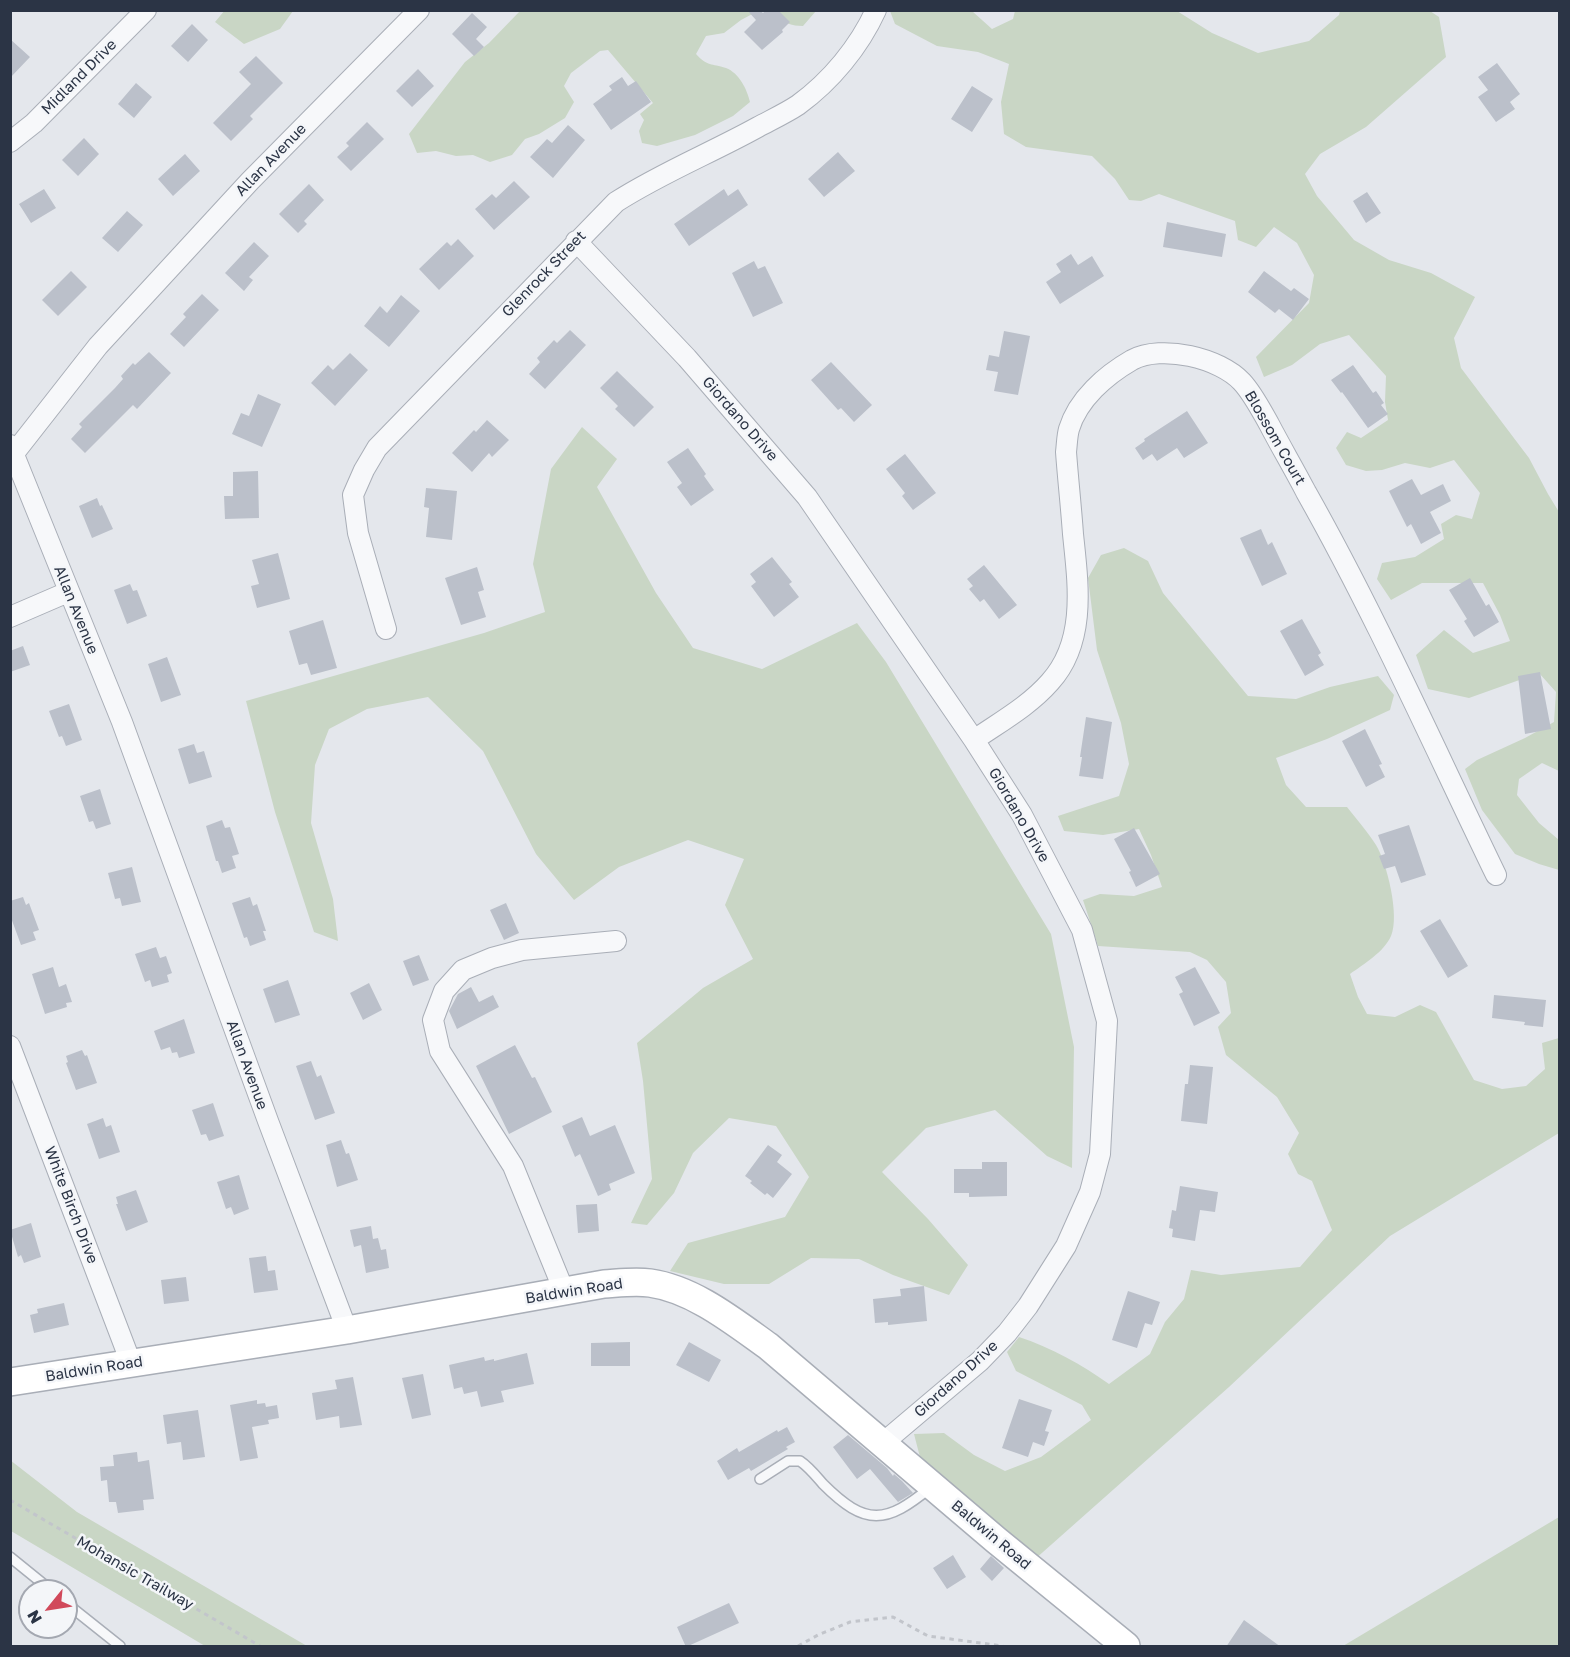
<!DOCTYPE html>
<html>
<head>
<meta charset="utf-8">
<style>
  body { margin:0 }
  #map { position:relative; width:1570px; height:1657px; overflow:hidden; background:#e4e7ec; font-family:"Golos Text",sans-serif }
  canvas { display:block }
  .frame { position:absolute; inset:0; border:12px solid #2b3445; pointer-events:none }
  .north { position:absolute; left:18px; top:1579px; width:60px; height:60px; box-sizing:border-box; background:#f4f6f9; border:2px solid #a4a8b1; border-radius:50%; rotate:240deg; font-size:16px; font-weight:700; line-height:24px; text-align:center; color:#2b3445 }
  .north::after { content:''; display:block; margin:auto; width:21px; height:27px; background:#d1495b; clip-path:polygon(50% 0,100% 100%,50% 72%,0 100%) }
</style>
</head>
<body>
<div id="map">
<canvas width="1570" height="1657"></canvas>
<div class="frame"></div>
<div class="north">N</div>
</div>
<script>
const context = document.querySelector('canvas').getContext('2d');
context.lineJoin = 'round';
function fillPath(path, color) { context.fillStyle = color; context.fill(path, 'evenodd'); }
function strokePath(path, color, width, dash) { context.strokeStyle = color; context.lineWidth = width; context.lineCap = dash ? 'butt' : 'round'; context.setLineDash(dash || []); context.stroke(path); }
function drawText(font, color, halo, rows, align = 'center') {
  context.font = font + ' "Golos Text",sans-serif'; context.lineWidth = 5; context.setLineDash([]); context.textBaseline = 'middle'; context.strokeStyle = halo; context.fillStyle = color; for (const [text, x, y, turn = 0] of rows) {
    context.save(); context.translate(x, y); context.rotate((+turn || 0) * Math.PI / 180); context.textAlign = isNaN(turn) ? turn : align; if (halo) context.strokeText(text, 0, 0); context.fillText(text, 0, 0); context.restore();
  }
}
fillPath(new Path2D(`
  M225,10H293V11L280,29L244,44L215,22Z
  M520,11H758L741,20L724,33L706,36L696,54C708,67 711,63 726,68C739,73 747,89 750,102L733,116L695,135L657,146L642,143L639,131L644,120L640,114L653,103L608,50L600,51L571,73L564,86L574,102L565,118L539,134L525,139L512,155L490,162L473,155L456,156L436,151L417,153L409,134L465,62L489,43Z
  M764,11H816L803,26C779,26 782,13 764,11Z
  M890,11H972L992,29L1013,19L1015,11H1177L1212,33L1258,53L1309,41L1339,15L1340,11H1430L1439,17L1446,57L1366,127L1320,154L1305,174L1317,196L1354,240L1389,260L1431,273L1475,297L1454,338L1461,368L1529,458L1548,494L1559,512V771L1542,763L1519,779L1517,795L1539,823L1559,840V870L1539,864L1515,854L1482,810L1465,769L1477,760L1525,738L1554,722L1556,692L1539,673L1469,698L1428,689L1416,655L1444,630L1473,653L1510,641L1500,615L1483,583H1422L1391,600L1377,579L1382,563L1415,557L1444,539L1441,524L1456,515L1472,519L1480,493L1454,460L1430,468L1405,463L1382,470L1366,471L1346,465L1336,448L1347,432L1361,438L1388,420L1385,402L1386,376L1349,335L1320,344L1292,365L1264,377L1256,357L1309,303L1314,275L1297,243L1274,227L1256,247L1238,240L1235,221L1159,194L1141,201L1129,200L1115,179L1092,156L1026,147L1004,134L1001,102L1009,64L978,52L937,46L895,24Z
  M582,427L617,459L597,487L656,593L693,648L762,669L857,623L886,662L1051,934L1074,1047L1072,1168L1047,1156L995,1110L926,1128L882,1172L928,1219L968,1265L949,1295L893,1275L859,1259L811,1258L769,1284H724L670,1271L688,1243L785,1217L809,1177L776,1126L729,1118L693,1153L674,1193L647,1225L631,1223L652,1179L643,1081L637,1043L703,988L753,959L725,905L744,859L688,840L619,867L574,900L536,854L483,751L428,697L367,709L329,729L315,765L311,823L333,899L338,941L314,932L275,812L246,701L484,633L545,612L533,564L551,469Z
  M1124,548L1148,561L1163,593L1248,696L1296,699L1330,687L1378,676L1394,695L1390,710L1327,739L1276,758L1286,785L1306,807H1347C1357,820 1368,832 1376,845C1387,863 1400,916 1391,936C1384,952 1364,964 1350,974L1358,997L1367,1014L1395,1017L1420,1005L1436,1012L1474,1080L1502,1089L1526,1086L1545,1069L1542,1043L1559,1038V1133L1390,1236L1229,1387L1034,1560L975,1504L922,1465L914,1434L944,1433L974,1455L1005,1471L1041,1457L1091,1420L1082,1405L1016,1371L1007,1352L1019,1337C1052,1348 1081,1364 1109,1384L1150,1354L1165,1322L1184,1299L1191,1270L1221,1275L1300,1267L1332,1230L1312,1181L1298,1174L1288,1154L1299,1133L1277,1097L1226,1055L1218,1027L1231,1013L1226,982L1207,960L1190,952L1098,946L1083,900L1100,894L1134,896L1162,887L1151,855L1139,829L1103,835L1064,831L1058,816L1119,796L1129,764L1121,723L1097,650L1088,578L1101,555Z
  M10,1460L77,1512L307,1646H205L11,1531Z
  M1559,1517V1646H1343Z`), '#c9d6c5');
fillPath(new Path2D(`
  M747,10H759L763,13L766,10H778L790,22L782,30L783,32L762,50L744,32L756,20Z
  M472,13L487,27L476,39L484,47L474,56L452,34Z
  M192,24L208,40L188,62L171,46Z
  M10,39L30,57L10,78Z
  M256,56L283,83L250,116L253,119L231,141L213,123L251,84L239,72Z
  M1497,63L1520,94L1510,102L1515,109L1496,122L1478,97L1488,90L1478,77Z
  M418,69L434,86L412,107L396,91Z
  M622,77L628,86L636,81L651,102L611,130L593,104L612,90L609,86Z
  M136,83L152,97L134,118L118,104Z
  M972,86L993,99L972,132L951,119Z
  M367,122L384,139L351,171L337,157L349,146L346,143Z
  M568,125L585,140L553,178L530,157L547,139L552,143Z
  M84,138L99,154L78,176L62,160Z
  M838,152L855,171L824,197L808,179Z
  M185,154L200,171L173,196L158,179Z
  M514,181L530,197L494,230L475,209L492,194L496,198Z
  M309,184L324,200L304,221L307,224L298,233L279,214Z
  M44,189L56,208L31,223L19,204Z
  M724,189L728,196L738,189L748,205L689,246L674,224Z
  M1367,192L1381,213L1366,223L1353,201Z
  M127,211L143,225L118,252L102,238Z
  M1167,222L1226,234L1222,257L1163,247Z
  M458,239L474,256L439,290L419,269L447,242L451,246Z
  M254,242L269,256L249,277L253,280L244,291L225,273Z
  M1071,254L1078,265L1092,256L1104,276L1060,304L1046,282L1061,272L1056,264Z
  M754,261L758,269L765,266L783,303L753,317L732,273Z
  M71,271L87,287L58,316L42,300Z
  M1264,271L1291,291L1294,288L1309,299L1293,320L1279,309L1275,313L1248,292Z
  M202,294L219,310L184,347L170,334L186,317L183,314Z
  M401,295L420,311L389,347L364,326L380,306L387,313Z
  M570,330L586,345L545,389L529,374L540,362L537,358L554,340L557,343Z
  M1004,331L1030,336L1018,395L994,391L998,372L986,370L989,355L999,357Z
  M149,352L171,373L137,409L133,405L85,453L71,439L82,427L79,424L115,388L123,379L121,376L133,363L135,365Z
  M350,353L368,370L335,406L311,383L328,365L333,370Z
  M831,362L872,405L854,422L841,408L838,410L811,380Z
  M1353,365L1373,393L1376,391L1384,403L1381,405L1388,414L1368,428L1342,392L1341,393L1331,380Z
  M617,371L654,407L634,427L615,409L618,406L600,388Z
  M258,394L281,404L262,447L232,434L241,413L249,416Z
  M1187,411L1208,443L1184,458L1177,448L1157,461L1152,454L1143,460L1135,448L1145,441L1144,439Z
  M487,420L509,440L492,457L489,453L472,472L452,453L474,430L476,432Z
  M688,448L706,474L704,476L714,490L691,506L677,487L682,483L667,462Z
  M905,454L936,493L913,510L902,496L905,493L886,469Z
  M258,471L259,518L225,519L224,496H233V472Z
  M1412,479L1421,495L1443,484L1451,501L1430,512L1441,533L1421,544L1411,524L1407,527L1389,491Z
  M426,488L457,491L452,540L426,537L429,508L424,507Z
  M97,498L100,506L102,505L113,529L92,538L79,506Z
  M1261,529L1268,545L1272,542L1287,574L1262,586L1240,538Z
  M278,553L290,599L257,608L251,586L259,584L252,560Z
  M772,557L792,582L789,584L799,597L774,617L751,586L756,582L750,574Z
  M984,565L1017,605L999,619L984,599L980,602L969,589L973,586L967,579Z
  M477,567L484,590L478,592L486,617L461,625L445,578Z
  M1470,578L1486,606L1489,604L1499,622L1474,637L1464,621L1467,619L1449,590Z
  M130,584L133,591L137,590L147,616L127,624L114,590Z
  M1302,619L1321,653L1318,655L1324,665L1305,676L1280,631Z
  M323,620L337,668L311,675L307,663L299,665L289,631Z
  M23,646L30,665L10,672V651Z
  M167,657L181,695L161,702L148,664Z
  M1540,672L1551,729L1525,734L1518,676Z
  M69,704L82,740L66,746L62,736L59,737L49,711Z
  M1086,717L1112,722L1103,779L1079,776L1082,757H1080Z
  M1365,729L1382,764L1379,765L1385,777L1366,787L1342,741Z
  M194,744L197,753L204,751L212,777L189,784L178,749Z
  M100,789L111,824L96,829L93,821L89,822L80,796Z
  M222,820L225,828L230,827L239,854L232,856L236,868L222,873L218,861H216L206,826Z
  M1409,825L1426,875L1401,883L1395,866L1384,869L1379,856L1385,854L1378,835Z
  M1134,828L1160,874L1136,887L1129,872L1131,871L1114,839Z
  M132,867L141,902L122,906L120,898L115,899L108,873Z
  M23,897L26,905L29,903L39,930L33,932L36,940L21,945L10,915V901Z
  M250,897L253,906L257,904L266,931H263L266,940L250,946L247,937L244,938L232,903Z
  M506,903L519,933L504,940L490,910Z
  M1440,919L1468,966L1448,978L1420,931Z
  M156,947L160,958L166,956L172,973L167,975L169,982L152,987L150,980L145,982L135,954Z
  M419,955L429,980L413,986L403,961Z
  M53,967L59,987L66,984L72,1002L66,1003L67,1007L45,1014L32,974Z
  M1195,967L1220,1013L1194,1026L1179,994L1183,992L1175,977Z
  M288,980L300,1015L275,1023L263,989Z
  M369,983L382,1010L363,1020L350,993Z
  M471,987L479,1002L493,995L499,1007L457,1029L449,1011L458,994Z
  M1494,995L1546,1000L1543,1027L1524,1025L1525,1022L1492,1018Z
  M184,1019L195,1053L179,1058L177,1052L172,1053L170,1047L161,1050L154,1031Z
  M515,1045L532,1078L535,1077L552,1112L509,1134L476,1066Z
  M82,1050L85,1056L87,1055L97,1083L76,1090L66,1063L68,1062L66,1056Z
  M311,1061L317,1077L321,1075L335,1113L315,1120L296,1066Z
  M1190,1065L1213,1067L1207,1124L1181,1121L1185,1084H1188Z
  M213,1103L224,1136L209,1141L206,1134L201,1135L192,1110Z
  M582,1117L590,1136L615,1125L635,1173L609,1184L611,1190L598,1196L580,1154L575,1157L562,1126Z
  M103,1118L106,1127L111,1125L120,1152L99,1159L87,1124Z
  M341,1140L346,1154L349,1153L358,1180L337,1187L326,1145Z
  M768,1145L782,1155L777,1162L792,1174L773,1198L767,1193L765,1195L750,1183L752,1181L745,1176Z
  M982,1162H1007V1196L969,1197V1193H954V1169H982Z
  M239,1175L249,1209L234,1215L231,1207L226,1209L217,1182Z
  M1180,1186L1218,1192L1215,1212L1200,1210L1195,1241L1172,1237L1173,1229L1169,1228L1172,1210L1176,1211Z
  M136,1190L148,1222L126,1231L116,1204H118L116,1197Z
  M597,1204L599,1231L578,1233L576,1205Z
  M31,1223L41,1257L24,1263L21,1255L18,1257L10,1230Z
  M371,1226L373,1239L378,1238L381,1250L386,1249L389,1268L366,1273L361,1245L354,1247L350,1230Z
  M266,1256L268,1271L275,1270L278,1290L254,1293L249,1258Z
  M186,1277L189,1301L164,1304L161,1280Z
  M924,1286L927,1321L888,1325V1322L875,1323L873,1299L901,1296L900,1289Z
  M1128,1291L1160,1302L1152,1325L1145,1323L1137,1348L1112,1340Z
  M64,1303L69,1325L34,1333L30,1315L38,1313L37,1309Z
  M630,1342V1366H591V1343Z
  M689,1342L721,1360L709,1382L676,1365Z
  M527,1353L534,1384L501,1391L504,1402L481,1407L477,1391L464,1394L462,1387L454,1389L449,1365L484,1357L485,1361L494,1359V1361Z
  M423,1374L431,1415L412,1419L402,1378Z
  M353,1377L362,1425L340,1428L339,1416L316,1420L312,1393L337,1389L335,1380Z
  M1019,1399L1052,1410L1045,1431L1049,1432L1044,1446L1033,1442L1028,1457L1002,1448Z
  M257,1400V1404L265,1403L266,1407L277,1405L279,1418L268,1420L269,1424L252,1427L258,1458L240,1461L230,1405Z
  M198,1410L205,1457L183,1460L181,1442L167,1444L163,1415Z
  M787,1427L795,1442L786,1447L788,1449L751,1471L749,1468L728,1480L717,1461L737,1448L739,1452L777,1430L778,1432Z
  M848,1435L887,1468L893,1476L894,1474L902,1481L913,1493L898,1502L870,1469L857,1479L833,1447Z
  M137,1452L138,1462L149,1460L154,1499L143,1500L144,1510L118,1513L116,1502H109L107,1480L101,1481L100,1467L114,1466L113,1455Z
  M953,1555L966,1577L947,1589L933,1568Z
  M991,1556L1004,1568L992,1581L980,1569Z
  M729,1603L739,1623L686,1647L677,1627Z
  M1244,1620L1281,1647H1226Z`), '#bbc0ca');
const lane = new Path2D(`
  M760,1479L788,1461H800C809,1467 816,1476 823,1484C866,1527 886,1524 931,1487
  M10,1557L52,1591
  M66,1603L120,1646`);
const street = new Path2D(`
  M10,142L34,123L146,10
  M576,241L687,358L807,497L974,740L1022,815L1082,930L1107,1021L1100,1154L1090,1192L1066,1246L1028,1306L1007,1333L980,1361L883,1443
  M10,445L122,722L268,1121L347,1330
  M15,452L98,346L250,181L419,10
  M10,617L68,592
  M386,629L358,533L353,495L364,470L377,448L616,202C661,173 711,153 758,127C771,120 786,113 798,105C831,81 859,47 876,10
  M974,740C1000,722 1029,706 1050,682C1087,641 1078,583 1073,534C1071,506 1068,479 1066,452C1067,444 1067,436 1069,429C1078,399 1106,375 1132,360C1162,344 1220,358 1242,382C1253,394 1261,410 1269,424C1281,447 1294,469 1306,492C1376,616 1434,747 1496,875
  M10,1046L131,1363
  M564,1291L513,1166L440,1051L433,1020L444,991L463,970L492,958L522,950L616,941`);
const secondary = new Path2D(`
  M10,1382L347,1330L604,1284C620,1283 635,1281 650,1283C693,1289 733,1321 768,1346L996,1540L1126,1646`);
strokePath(lane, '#a9aeb7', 12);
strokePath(street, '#a9aeb7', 22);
strokePath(secondary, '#a9aeb7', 30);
strokePath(new Path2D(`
  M10,1500L260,1646
  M798,1646L818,1635L850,1622L893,1617L928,1636L1003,1646`), '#c2c5cb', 3, [4.5, 4.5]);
strokePath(lane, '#f7f8fa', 9);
strokePath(street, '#f7f8fa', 20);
strokePath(secondary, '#fff', 27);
drawText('15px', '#2b3445', '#f4f6f9', [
  ["Midland Drive",79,77,-45],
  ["Allan Avenue",271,160,-46],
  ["Glenrock Street",544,274,-46],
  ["Giordano Drive",740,419,49],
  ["Blossom Court",1275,438,60],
  ["Allan Avenue",76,610,68],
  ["Giordano Drive",1019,815,60],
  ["Allan Avenue",247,1065,70],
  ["White Birch Drive",71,1205,69],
  ["Baldwin Road",574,1291,-9],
  ["Baldwin Road",94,1369,-9],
  ["Giordano Drive",956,1379,-42],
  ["Baldwin Road",991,1535,40],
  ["Mohansic Trailway",135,1573,30]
]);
</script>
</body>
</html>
